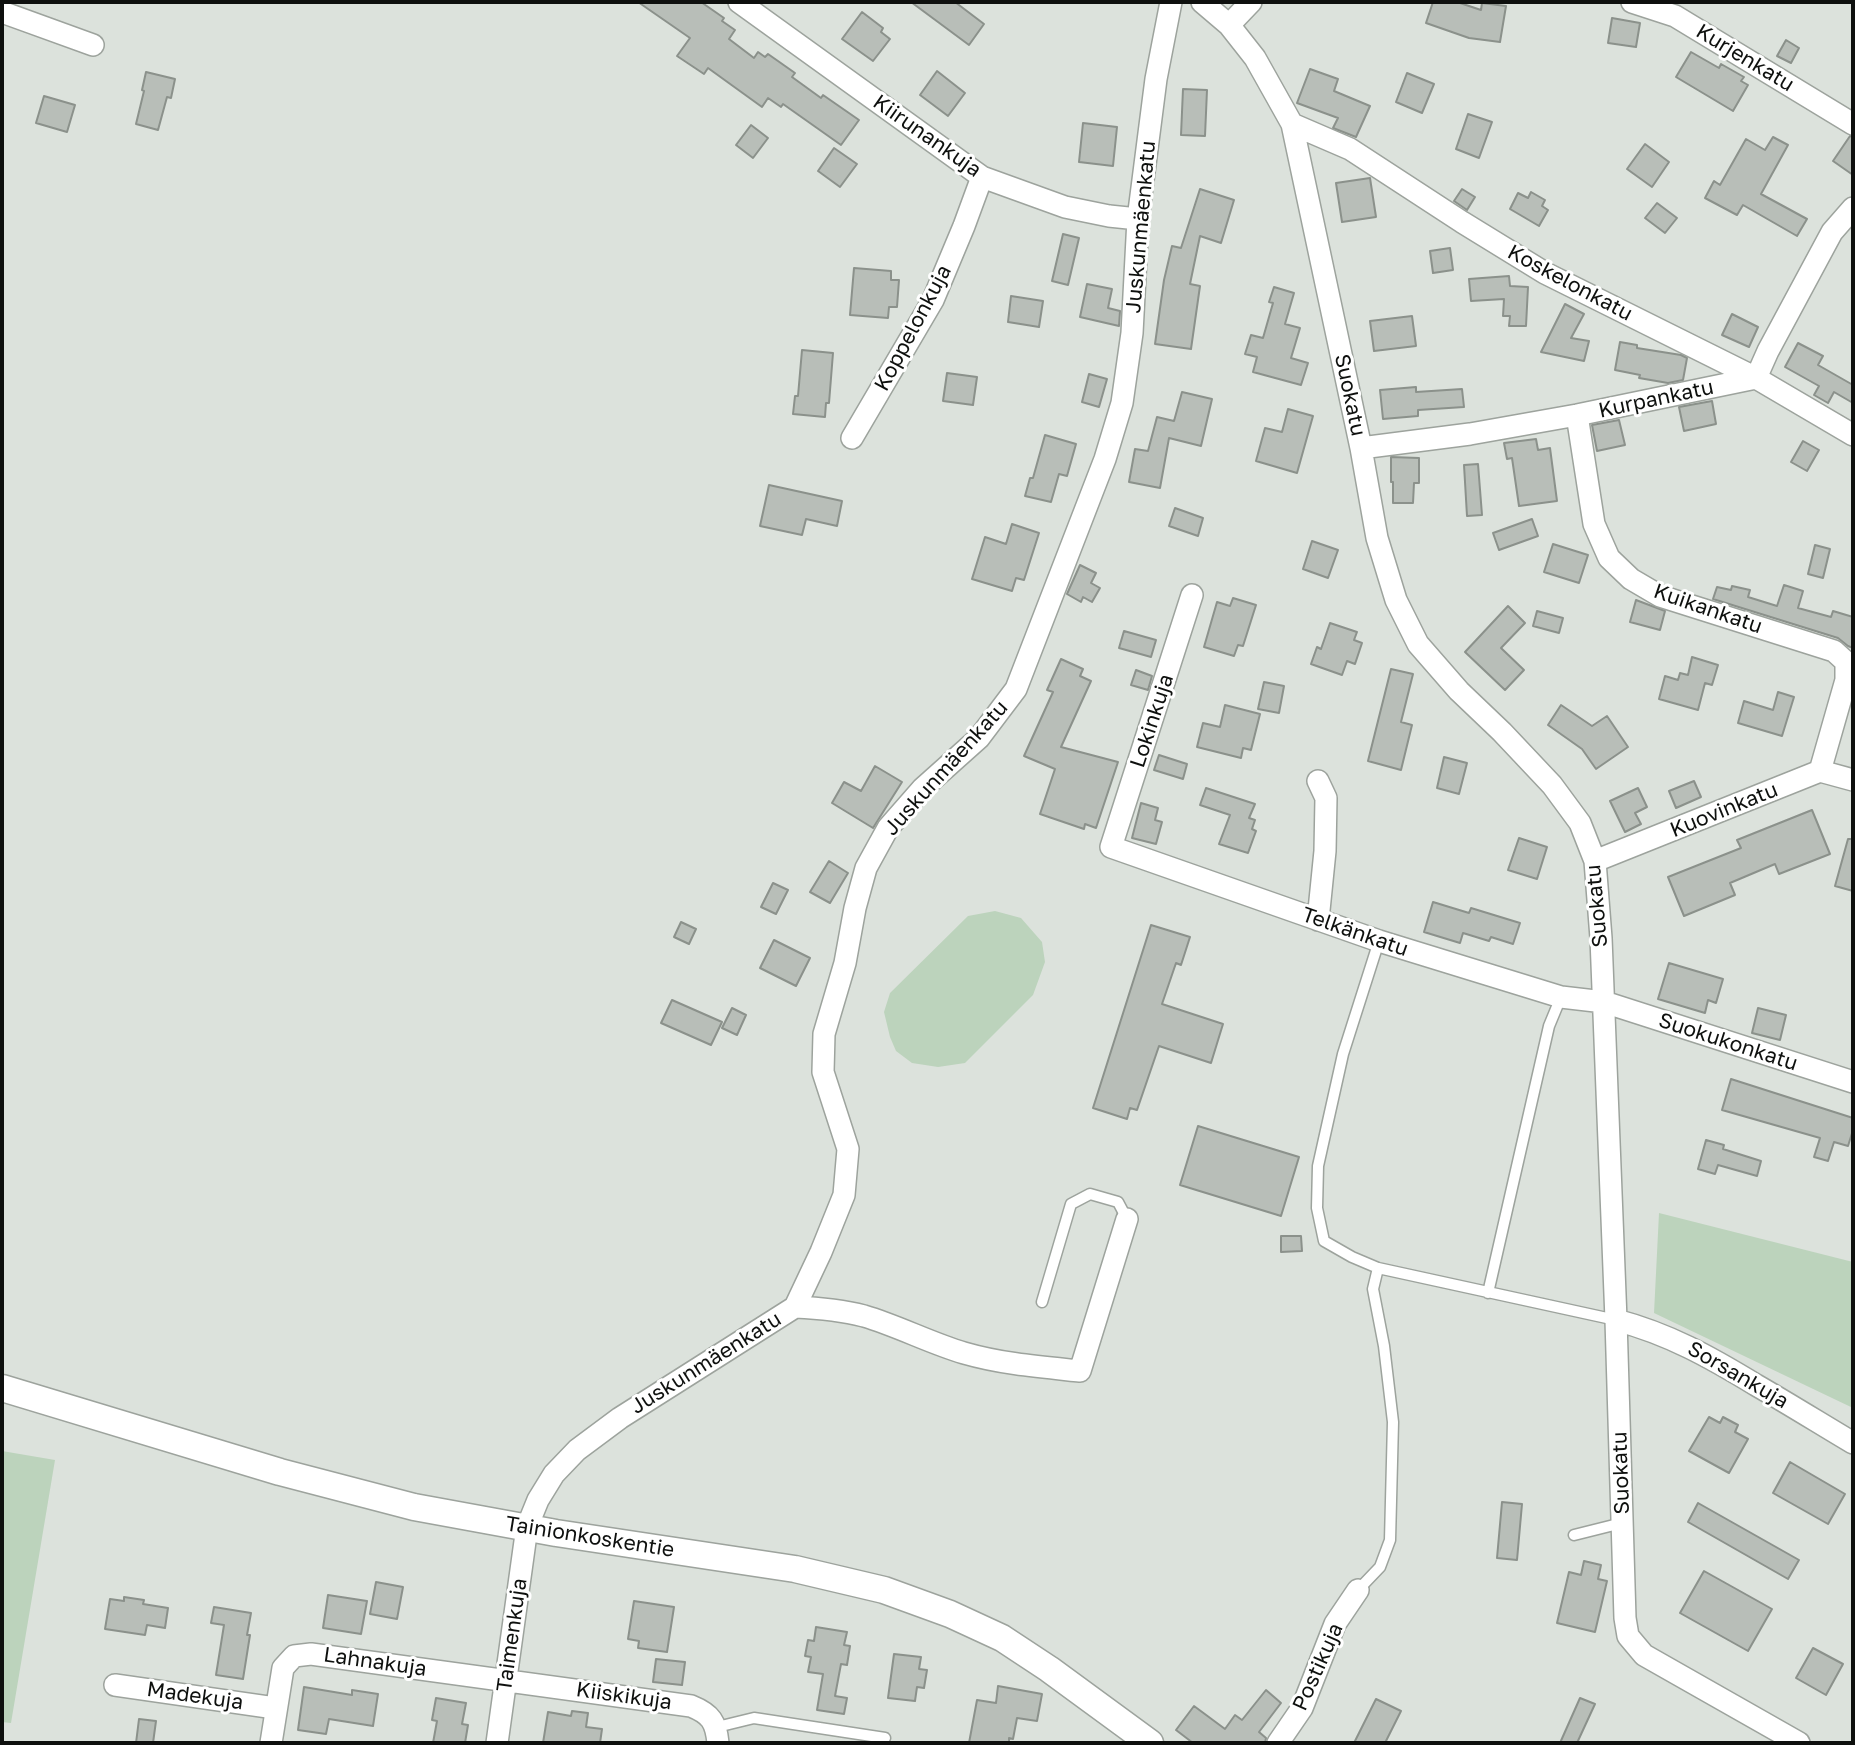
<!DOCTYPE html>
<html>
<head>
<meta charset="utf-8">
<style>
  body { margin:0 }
  #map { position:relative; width:1855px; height:1745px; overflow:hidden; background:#dce2dc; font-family:"Golos Text",sans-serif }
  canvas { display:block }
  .frame { position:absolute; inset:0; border:4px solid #0e100e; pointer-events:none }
</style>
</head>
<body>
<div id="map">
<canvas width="1855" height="1745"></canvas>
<div class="frame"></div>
</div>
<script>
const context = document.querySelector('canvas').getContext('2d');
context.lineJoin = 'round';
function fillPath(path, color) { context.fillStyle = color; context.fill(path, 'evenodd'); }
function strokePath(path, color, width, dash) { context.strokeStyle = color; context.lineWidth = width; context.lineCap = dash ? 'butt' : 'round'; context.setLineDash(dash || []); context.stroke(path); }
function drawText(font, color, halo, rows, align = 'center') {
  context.font = font + ' "Golos Text",sans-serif'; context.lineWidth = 6; context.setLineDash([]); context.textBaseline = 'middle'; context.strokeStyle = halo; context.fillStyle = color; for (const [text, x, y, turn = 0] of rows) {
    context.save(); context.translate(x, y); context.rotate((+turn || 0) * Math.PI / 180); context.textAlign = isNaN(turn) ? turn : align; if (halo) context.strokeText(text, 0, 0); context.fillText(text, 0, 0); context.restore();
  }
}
fillPath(new Path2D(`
  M995,911L1021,918L1042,942L1045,962L1033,995L965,1063L938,1067L912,1063L896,1051L890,1037L884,1012L890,993L968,916Z
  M1659,1213L1853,1262V1408L1654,1313Z
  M2,1451L55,1460L11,1723L2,1722Z`), '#bcd3bc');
const building = new Path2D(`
  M638,2H701L724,18L722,21L735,30L729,39L754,58L758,52L765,57L768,54L795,73L792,77L821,98L823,95L859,120L841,145L783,104L781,107L768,98L762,107L708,68L704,74L677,56L690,38Z
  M911,2H955L984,24L969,45Z
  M1433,2H1457L1481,10L1482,3L1506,6L1500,42L1469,38L1426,23Z
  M862,12L883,28L881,32L890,39L873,61L842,39Z
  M1612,18L1640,23L1636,47L1608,43Z
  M1786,40L1799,48L1791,63L1777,56Z
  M1691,52L1719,68L1721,64L1744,77L1741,81L1748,85L1733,111L1676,77Z
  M1310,69L1338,79L1334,91L1370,106L1356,137L1333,128L1338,118L1297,103Z
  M937,71L965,93L948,116L920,95Z
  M146,72L175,79L171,98L167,97L158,130L136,124L144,91L142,90Z
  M1407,73L1434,84L1422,113L1396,102Z
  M1183,89L1207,90L1205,136L1181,135Z
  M44,96L75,105L67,132L36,123Z
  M1468,114L1492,122L1479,158L1456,149Z
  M1083,123L1117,127L1113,166L1079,162Z
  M751,125L768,138L753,158L736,145Z
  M1850,136L1853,137V175L1833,161Z
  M1773,137L1788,145L1761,194L1807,219L1797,236L1743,205L1737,215L1705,198L1714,181L1720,185L1746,139L1765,150Z
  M1645,144L1669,162L1652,187L1627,169Z
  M834,148L857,164L840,187L818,171Z
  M1370,178L1376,217L1342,222L1336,183Z
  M1200,189L1234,200L1221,243L1200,236L1190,284L1200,286L1191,349L1155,344L1164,280L1172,246L1181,248Z
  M1462,189L1475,197L1467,210L1454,201Z
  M1531,192L1545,200L1542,206L1548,210L1539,226L1510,209L1518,193L1528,198Z
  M1657,203L1677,218L1665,233L1645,218Z
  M1063,234L1079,238L1068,285L1052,281Z
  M1450,248L1453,270L1433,273L1430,251Z
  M854,268L891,271V280H899L897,307H889L888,318L850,315Z
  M1509,276L1510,286L1528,287L1526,326H1509L1510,316H1503L1504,299L1471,301L1469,279Z
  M1087,284L1112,289L1108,308L1120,311L1119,326L1080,317Z
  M1274,287L1294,293L1285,324L1300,328L1291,358L1308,363L1301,385L1253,372L1257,357L1245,354L1251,335L1263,338L1273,303L1269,302Z
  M1011,296L1043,301L1039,327L1008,322Z
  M1565,304L1584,314L1571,338L1589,341L1584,361L1541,352Z
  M1732,314L1758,327L1749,347L1722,335Z
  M1412,316L1416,346L1374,351L1370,321Z
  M1620,342L1637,345V348L1681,355L1687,358L1683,380L1668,383L1639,378L1640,375L1615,370Z
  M1798,343L1823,356L1818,365L1853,385V403L1834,392L1828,403L1814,395L1819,386L1785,367Z
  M802,350L833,353L829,403H826L825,417L793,414L795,396H798Z
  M947,373L977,377L973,405L943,401Z
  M1089,374L1107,379L1099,407L1082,402Z
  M1416,387V392L1462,389L1464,407L1418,410V416L1383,419L1380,390Z
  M1182,392L1212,399L1201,446L1169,438L1160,488L1129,482L1135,449L1148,451L1157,417L1174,421Z
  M1712,401L1716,424L1684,431L1679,407Z
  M1288,409L1313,416L1297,473L1256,461L1265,428L1282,432Z
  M1619,420L1625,445L1597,451L1592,425Z
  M1045,435L1076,444L1067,476L1059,474L1051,502L1025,496L1030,478H1033Z
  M1536,439L1538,450L1550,448L1557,501L1519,506L1512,458L1507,459L1504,443Z
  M1803,441L1819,450L1807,471L1791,462Z
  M1391,457L1419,458V483H1414L1413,503H1393V482H1391Z
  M1478,464L1482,515L1467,516L1464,465Z
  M769,485L842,501L837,526L806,519L802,535L760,526Z
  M1175,508L1203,518L1198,536L1169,526Z
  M1532,519L1538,536L1499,550L1493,533Z
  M1012,524L1039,533L1024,580L1016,578L1012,591L972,579L985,537L1006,544Z
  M1312,541L1338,550L1328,578L1303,569Z
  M1553,544L1588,555L1579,583L1544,572Z
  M1815,545L1830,549L1823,578L1808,574Z
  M1080,565L1096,573L1091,583L1100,588L1092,602L1083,597L1081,602L1067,594Z
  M1784,585L1803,591L1798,608L1831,617L1833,611L1853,617V648L1848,646L1838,638L1713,599L1717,587L1731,590L1732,586L1750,590L1748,597L1777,606Z
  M1233,598L1256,605L1243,646L1238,645L1234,656L1204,647L1217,602L1230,606Z
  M1636,600L1665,611L1660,630L1630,622Z
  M1508,606L1525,623L1501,648L1524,670L1505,690L1465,652Z
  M1537,611L1563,618L1559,633L1533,626Z
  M1330,623L1357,632L1354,640L1362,643L1355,664L1347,661L1342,675L1311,664L1317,647L1321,649Z
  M1124,631L1156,640L1151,657L1119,648Z
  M1692,657L1718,665L1712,685L1705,683L1698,710L1659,699L1665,676L1678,680L1680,673L1688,675Z
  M1061,659L1083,669L1080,676L1091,681L1061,747L1118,762L1096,828L1085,824L1084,829L1040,814L1055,769L1024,756L1053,692L1047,690Z
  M1391,669L1413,674L1401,722L1412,725L1401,770L1368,761Z
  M1136,670L1152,676L1148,690L1131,685Z
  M1264,682L1284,686L1279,713L1258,709Z
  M1778,692L1794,697L1782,736L1738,723L1744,701L1773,710Z
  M1225,705L1260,714L1251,750L1243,748L1241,758L1197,747L1203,723L1220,727Z
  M1561,705L1592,726L1607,716L1628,747L1596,769L1582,749L1548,725Z
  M1159,755L1187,764L1183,779L1154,770Z
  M1444,757L1467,763L1459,794L1437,788Z
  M875,766L902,782L873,828L832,803L844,782L861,791Z
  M1694,781L1701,797L1676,808L1669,791Z
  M1206,788L1255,804L1249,818L1255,820L1252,829L1256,831L1248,853L1219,844L1230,815L1200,805Z
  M1638,788L1647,807L1635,813L1641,824L1625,832L1610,801Z
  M1141,803L1158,808L1155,820L1162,822L1156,844L1132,838Z
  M1812,810L1830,854L1779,874L1775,864L1730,883L1735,895L1684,916L1668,877L1741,848L1737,840Z
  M1519,838L1547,847L1537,879L1508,870Z
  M1848,839H1853V891L1835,886Z
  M829,861L848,873L830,903L810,892Z
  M773,883L788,890L776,914L761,907Z
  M1433,902L1469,913L1471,908L1520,923L1513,944L1491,937L1489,941L1463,933L1460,943L1424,932Z
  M681,922L696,929L689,944L674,937Z
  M1151,925L1190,937L1181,965L1176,963L1162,1004L1223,1024L1211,1063L1159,1046L1137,1110L1130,1108L1127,1119L1093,1108Z
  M774,940L810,958L796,986L760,968Z
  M1669,963L1723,979L1716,1003L1708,1000L1705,1013L1658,999Z
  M672,1000L722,1022L711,1045L661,1023Z
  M732,1008L746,1015L737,1035L722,1028Z
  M1758,1008L1786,1015L1780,1040L1752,1033Z
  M1731,1079L1853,1118V1130L1848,1146L1834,1142L1828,1161L1814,1157L1820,1138L1722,1110Z
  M1198,1126L1299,1157L1281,1216L1180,1185Z
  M1706,1140L1724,1145L1723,1149L1761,1161L1757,1176L1718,1165L1715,1174L1698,1169Z
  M1281,1236H1301L1302,1251L1281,1252Z
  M1709,1417L1720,1423L1723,1417L1738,1425L1735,1432L1748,1439L1729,1473L1689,1451Z
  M1790,1462L1845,1494L1828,1524L1773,1493Z
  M1502,1502L1522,1504L1517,1560L1497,1558Z
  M1698,1503L1799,1560L1788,1579L1688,1522Z
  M1584,1561L1601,1565L1598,1579L1607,1581L1595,1632L1557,1623L1569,1572L1581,1575Z
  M1704,1571L1772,1609L1748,1651L1680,1613Z
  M376,1582L403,1587L397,1619L370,1614Z
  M328,1595L367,1601L361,1634L323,1628Z
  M124,1597L144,1600L143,1604L168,1608L165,1628L147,1625L145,1635L105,1629L110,1599L124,1601Z
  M634,1601L674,1607L667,1652L638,1648L639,1641L628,1639Z
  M214,1607L251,1613L247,1635H250L243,1679L216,1675L224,1625L211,1623Z
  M816,1627L847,1632L844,1645L850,1646L847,1665L841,1664L835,1696L847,1698L844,1714L817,1710L823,1674L808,1672L811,1657L805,1656L808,1640L814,1641Z
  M1813,1648L1843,1664L1826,1695L1796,1678Z
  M894,1654L921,1657L919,1669L927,1670L924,1688L917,1687L915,1701L888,1698Z
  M656,1659L685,1662L682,1685L653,1682Z
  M998,1686L1042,1694L1037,1721L1017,1718L1013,1739L1009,1738V1743H969L977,1700L996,1703Z
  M304,1687L352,1695V1690L378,1694L373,1726L329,1719L326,1734L298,1730Z
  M1266,1690L1281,1703L1259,1732L1266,1738L1265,1743H1193L1176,1730L1194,1706L1225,1729L1235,1715L1242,1720Z
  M436,1698L466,1703L462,1724L468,1725L465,1743H433L437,1721L432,1720Z
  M1580,1698L1595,1704L1577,1743H1560Z
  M1376,1699L1401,1711L1385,1743H1354Z
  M572,1711L588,1713L586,1727L602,1729L600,1743H543L548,1712L571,1716Z
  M139,1719L156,1721L153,1743H136Z`);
fillPath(building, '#b8beb8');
strokePath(building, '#8b918b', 2);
const service = new Path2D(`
  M1379,941L1343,1054L1318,1166L1317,1208L1324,1241L1352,1257L1378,1268L1616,1320
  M1488,1293L1549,1026L1561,997
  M1042,1302L1071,1204L1090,1194L1118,1202L1127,1219
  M1574,1535L1622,1523
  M1358,1590L1380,1567L1390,1540L1393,1422L1384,1346L1373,1289L1378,1268
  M717,1727L754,1718L885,1738`);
const minor = new Path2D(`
  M739,2L982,177L1065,207L1109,216L1138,219
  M1202,2L1229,25L1255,58L1292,124L1361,448L1377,538L1396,600L1418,644L1459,691L1502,732L1552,785L1580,823L1595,861L1601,938L1616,1320L1625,1618L1628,1636L1644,1655L1799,1743
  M1632,2L1675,16L1853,124
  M2,12L93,45
  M1229,25L1251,2
  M1292,124L1350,149L1462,222L1545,273L1756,378L1853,435
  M1577,415L1594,524L1609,558L1631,579L1660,596L1834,651L1846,662V680L1820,771
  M852,438L933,300L964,226L982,177
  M1361,448L1470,434L1577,415L1756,378L1768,351L1832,232L1853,208
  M1192,595L1111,847L1379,941L1561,997L1604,1002L1853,1082
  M1318,781L1326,798L1325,851L1318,920
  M1595,861L1820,771L1853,780
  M795,1307C818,1308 841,1310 864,1316C898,1326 930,1343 964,1353C1002,1364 1041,1367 1080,1371L1127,1219
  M1616,1320C1669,1334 1710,1357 1756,1385C1789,1404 1821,1424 1853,1443
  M115,1685L275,1708
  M271,1743L283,1668L294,1656L311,1654L691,1706C711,1714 716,1722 718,1743
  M497,1743L527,1527L538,1500L554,1474L577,1450L620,1418L795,1307L821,1252L844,1195L848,1149L823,1072L824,1034L845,963L855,908L866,868L888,828L923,788L979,738L1016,689L1105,459L1122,403L1132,333L1138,219L1156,79L1171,2
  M1278,1743L1302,1708L1335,1624L1358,1590`);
const tertiary = new Path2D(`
  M2,1388L280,1472L414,1507L556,1533L795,1569L884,1590L950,1614L1002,1638L1049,1669L1150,1743`);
strokePath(service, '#9da39d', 13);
strokePath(minor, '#9da39d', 24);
strokePath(tertiary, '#9da39d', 29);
strokePath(service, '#fff', 10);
strokePath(minor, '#fff', 21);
strokePath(tertiary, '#fff', 26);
drawText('21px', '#0e100e', '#fff', [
  ["Kurjenkatu",1745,58,31],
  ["Kiirunankuja",927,136,35],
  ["Juskunmäenkatu",1141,227,-85],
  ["Koskelonkatu",1570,283,28],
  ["Koppelonkuja",913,328,-62],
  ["Suokatu",1350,395,78],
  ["Kurpankatu",1656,399,-12],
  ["Kuikankatu",1708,609,19],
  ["Lokinkuja",1152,721,-72],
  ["Juskunmäenkatu",946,768,-48],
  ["Kuovinkatu",1724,810,-22],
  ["Suokatu",1597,906,-95],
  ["Telkänkatu",1355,932,19],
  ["Suokukonkatu",1728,1042,18],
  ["Juskunmäenkatu",706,1363,-32],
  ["Sorsankuja",1738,1375,30],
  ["Suokatu",1621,1473,-92],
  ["Tainionkoskentie",590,1537,9],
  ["Taimenkuja",512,1635,-82],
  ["Lahnakuja",375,1662,8],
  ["Postikuja",1318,1667,-66],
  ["Madekuja",195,1696,8],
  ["Kiiskikuja",624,1696,8]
]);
</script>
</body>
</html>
